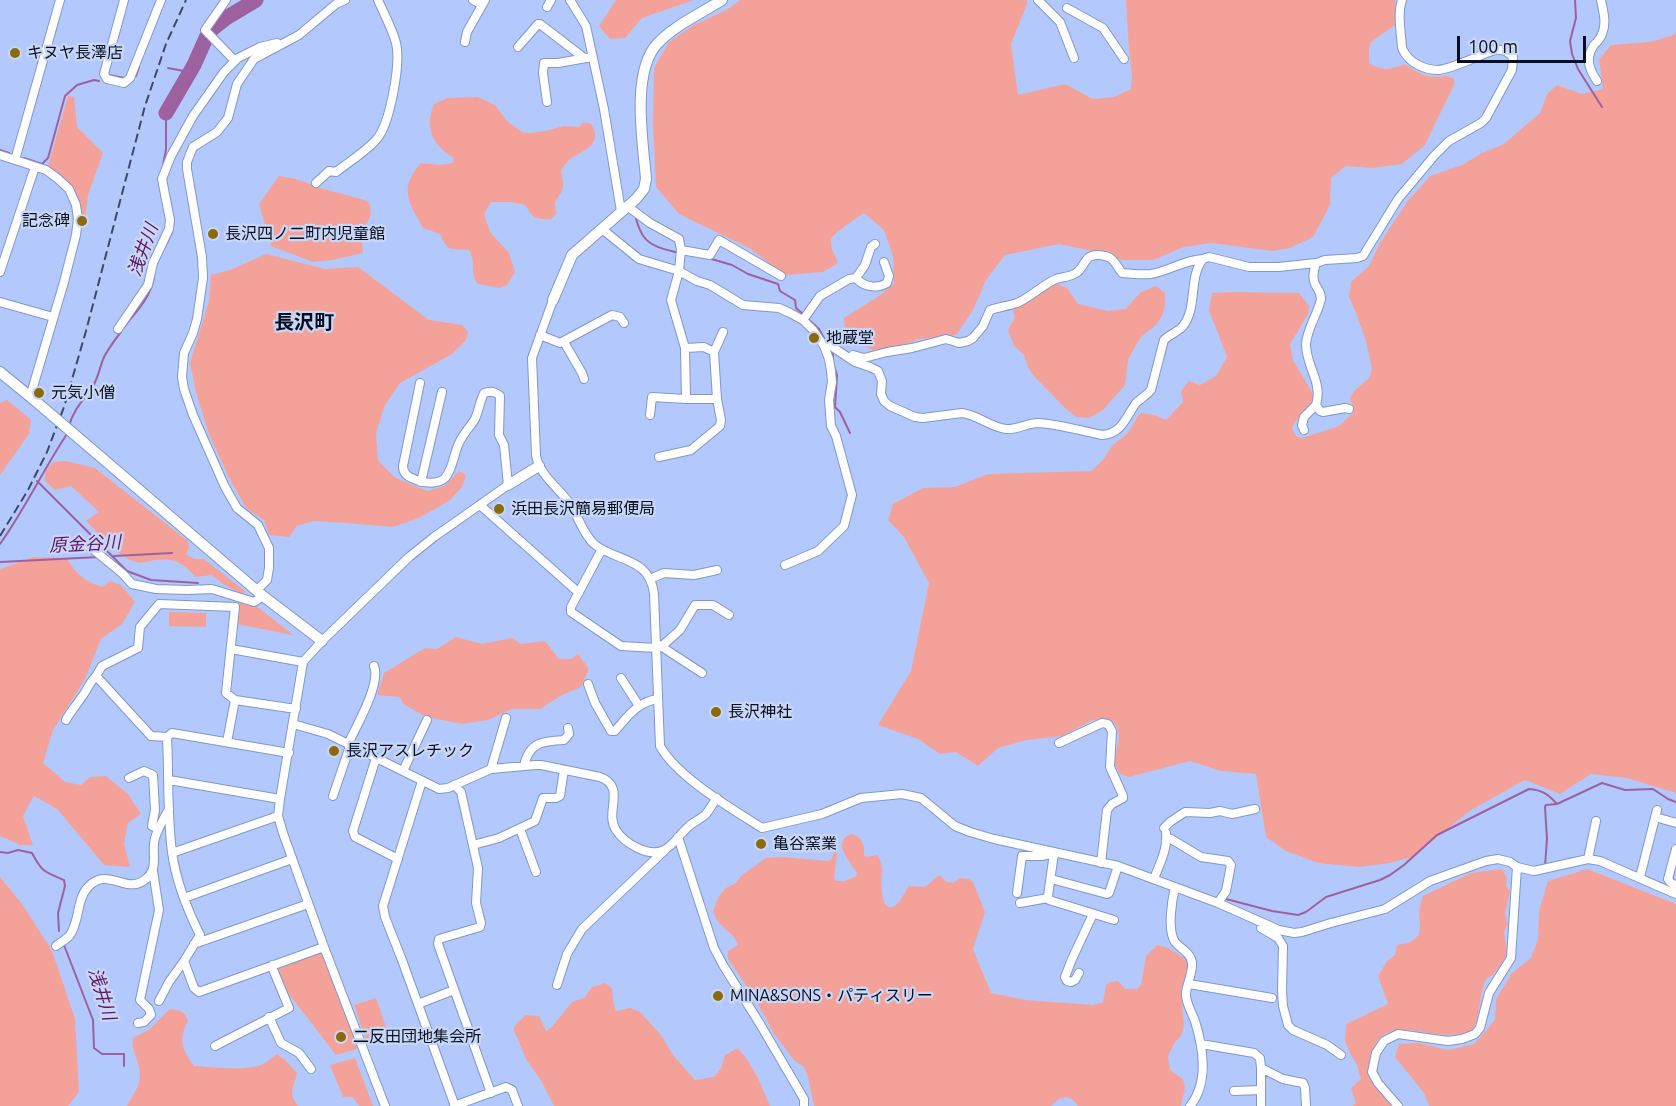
<!DOCTYPE html>
<html>
<head>
<meta charset="utf-8">
<style>
  body { margin:0 }
  #map { position:relative; width:1676px; height:1106px; overflow:hidden; background:#b3c9fd; font-family:Ubuntu,sans-serif }
  canvas { display:block }
  .scale { position:absolute; left:1457px; top:36px; width:129px; height:27px; box-sizing:border-box; border:3px solid #080f20; border-top:0; padding-left:8px; font-size:18px; line-height:21px; white-space:nowrap; color:#080f20; -webkit-text-stroke:4px #c9d7f6; paint-order:stroke }
</style>
</head>
<body>
<div id="map">
<canvas width="1676" height="1106"></canvas>
<div class="scale">100 m</div>
</div>
<script>
const context = document.querySelector('canvas').getContext('2d');
context.lineJoin = 'round';
function fillPath(path, color) { context.fillStyle = color; context.fill(path, 'evenodd'); }
function strokePath(path, color, width, dash) { context.strokeStyle = color; context.lineWidth = width; context.lineCap = dash ? 'butt' : 'round'; context.setLineDash(dash || []); context.stroke(path); }
function drawText(font, color, halo, rows, align = 'center') {
  context.font = font + ' Ubuntu,"Noto Sans JP",sans-serif'; context.lineWidth = 4.5; context.setLineDash([]); context.textBaseline = 'middle'; context.strokeStyle = halo; context.fillStyle = color; for (const [text, x, y, turn = 0] of rows) {
    context.save(); context.translate(x, y); context.rotate((+turn || 0) * Math.PI / 180); context.textAlign = isNaN(turn) ? turn : align; if (halo) context.strokeText(text, 0, 0); context.fillText(text, 0, 0); context.restore();
  }
}
fillPath(new Path2D(`
  M616,0H694L642,18L625,38L610,39L599,26Z
  M740,0H1027V4L1011,44L1018,95L1065,84L1093,99L1114,97L1131,89L1132,77L1128,36L1126,0H1395V25L1371,42L1369,49V63C1384,72 1390,69 1405,64C1413,70 1423,76 1434,77C1442,77 1447,74 1454,79V85L1425,145L1402,164L1373,168L1346,166L1331,178L1330,205L1313,237L1290,248L1273,251L1211,243L1184,247L1153,260H1122L1106,254L1059,244L1005,255L986,280L973,310L957,334L948,337L918,339L902,346L873,350L845,337L844,318L882,294L894,283L893,256L884,230L864,213C857,218 833,233 831,240C830,248 836,257 838,263L823,272L784,275L751,249L679,214L656,187L653,126L654,68L669,42L694,25L728,9Z
  M1676,32V793L1627,778L1591,774L1560,794L1525,780L1471,810L1412,857L1390,863L1359,867L1318,863L1286,851L1266,837L1256,774L1221,771L1190,761L1129,777L1120,774L1114,763L1119,738L1117,726L1112,721L1104,719L1093,720L1062,736L1027,740L998,748L978,766L956,752L940,754L918,739L878,725L911,671L929,583L904,537L888,520L893,504L923,488L955,487L988,474L1091,471L1103,460L1112,446L1127,434L1140,413L1155,415L1166,420L1183,402L1181,391L1189,381L1200,385L1216,376L1227,357L1209,310L1212,293L1236,292L1299,293L1309,306L1308,314L1290,344L1293,360L1313,394L1314,401L1294,423L1292,428L1296,436L1302,438L1339,426L1354,412L1350,398L1354,391L1369,378L1372,369L1366,341L1356,313L1349,297L1351,282L1369,266L1380,243L1407,202L1430,176L1462,165L1482,153L1504,144L1540,113L1547,94L1557,85L1582,94L1603,89L1599,59L1611,45L1650,42L1674,35Z
  M68,96L74,97L77,127L103,153L88,195L85,220L81,218L65,180L48,166Z
  M478,97L495,105L507,121L522,132L529,133L545,131L564,126L579,127L584,122L591,124C604,144 584,150 570,159C567,162 564,166 561,170C564,186 565,189 555,202L556,214L551,219C534,219 534,219 525,205L511,202H491L484,214L490,232L509,253L515,272L507,285L499,288L478,284C469,273 477,263 469,250C451,249 447,252 440,234L423,228C409,203 398,188 421,163L439,165L453,163L454,158C432,145 424,127 434,104L447,98Z
  M279,176L296,179L324,189L368,201C374,213 369,222 361,231L363,253L332,260L313,262L271,246L259,204Z
  M266,254L325,269L358,267L429,320L462,325L468,332L466,340L452,354L400,383L385,405L376,433L378,460L394,477L427,491L445,486L459,471L466,475L462,487L449,501L419,518L393,527L347,523L313,521L297,526L289,537L269,535L264,520L246,508L229,478L209,434L197,396L190,363L209,301L211,275L230,270Z
  M1058,284L1068,289L1078,304L1108,311L1125,309L1141,292L1156,286L1165,293V306L1162,316L1156,325L1143,335L1136,345L1128,360L1125,385L1103,410L1089,418L1076,417L1064,407L1033,375L1028,367L1024,355L1014,346L1008,330L1015,317L1013,312L1015,307L1045,287Z
  M7,400L31,420L29,434L0,475V403Z
  M66,461L95,468L188,541L189,548L186,554L194,559H204L246,592L241,594L223,584L212,575L196,577C182,563 175,558 155,560C149,561 142,564 136,562C118,558 99,534 86,521L99,512L71,486L55,490L45,481V472L53,462Z
  M34,557L66,558C77,574 84,581 102,587L110,581L121,585L135,602L122,624L101,639L85,679L53,730L43,763L65,782L81,785L90,777L106,776L128,794L141,814L128,823L124,844L130,867L104,865L57,809L34,796L23,816L33,845H21L0,836V569Z
  M239,601L255,605L292,634V635L237,624Z
  M169,612L206,613V627L169,626Z
  M456,637L482,644L512,638L521,644L545,641L559,659H571L578,654L589,669L581,687L562,695L540,709H512L488,720L462,724L426,717L403,704L400,697L377,695L384,673L425,648L437,649Z
  M851,834C862,837 865,844 864,855L866,857L877,855C880,859 881,863 882,868C882,873 878,918 896,905C901,901 905,891 909,886L925,887L938,876H941C943,881 948,882 953,883L960,878L969,879L973,882L985,912L973,949L991,993L1025,1000L1093,1005L1103,1002L1106,985L1111,982L1118,981L1125,989H1137L1141,985L1146,956L1157,945C1169,947 1180,954 1189,964L1188,973L1181,989L1184,1026L1181,1036L1175,1042L1168,1056L1170,1070L1183,1079L1185,1088L1181,1106H1078L1072,1099L1066,1097L1059,1099L1051,1106H814L808,1077L804,1067L794,1060L775,1035L754,997L728,959V951L738,945C735,935 728,932 721,925C717,921 715,916 713,911L719,896L726,888L736,883L741,876L766,858L783,857L828,861L832,858L835,850L837,855L834,878L836,881H845L856,876L857,873C851,862 830,842 851,834Z
  M1502,869L1507,878L1506,886L1510,891L1505,914L1508,924L1504,932L1507,952L1504,960L1493,975L1487,978L1484,983L1476,1023L1471,1032C1462,1034 1453,1035 1444,1035C1418,1033 1382,1017 1372,1053C1370,1060 1367,1068 1370,1076C1375,1087 1385,1096 1391,1106H1352L1356,1103L1351,1088L1361,1079L1357,1065L1350,1053L1345,1041L1346,1024L1388,1004L1378,976L1387,961L1395,955L1397,945L1409,943L1419,935C1422,917 1416,914 1423,896L1471,873Z
  M1587,869L1676,904V1106H1429L1424,1093L1395,1057L1399,1044L1419,1043L1448,1050L1474,1044L1486,1031L1495,1019L1496,999L1512,973L1531,958L1538,939L1539,911L1548,881Z
  M0,877L22,904L51,949L58,968L75,1019L79,1092L68,1106H0Z
  M323,950L361,1048L336,1055L282,985L274,967Z
  M605,983L612,988L613,1002L616,1011L630,1008L640,1012L661,1035L673,1055L695,1080L714,1077L721,1068L725,1055L738,1048L748,1061L758,1078L770,1106H554L542,1082L526,1059L513,1028L525,1015L539,1016L546,1031L552,1027L572,1002L584,998L592,987Z
  M376,998L389,1036L367,1043L354,1005Z
  M170,1009C179,1010 185,1011 188,1021C178,1039 182,1050 194,1066C211,1067 247,1071 261,1065C267,1063 272,1057 277,1054L285,1060L297,1073C294,1089 287,1091 298,1106H127C132,1096 140,1087 140,1075C140,1062 131,1051 133,1038L150,1029Z
  M355,1058L373,1106H359L353,1097H343L330,1065Z`), '#f4a299');
strokePath(new Path2D(`
  M1575,0L1576,18L1570,41L1572,54L1578,69L1602,107
  M168,68L184,71
  M109,75L124,78
  M136,76L139,67
  M0,150L9,153
  M24,158L42,164L48,158L65,96L77,85L94,80L99,81
  M162,171L166,149V113
  M636,219C638,225 640,232 644,237C651,247 668,250 679,253
  M167,243L172,232
  M708,258L732,265L748,274L778,284L780,291L795,300L796,308L803,314
  M807,318L819,329L827,344
  M124,327C136,312 152,296 154,276
  M830,349L833,355V360
  M834,366L837,375L835,407L840,412L850,433
  M69,426C73,410 85,398 93,386C99,376 100,365 105,355C110,347 115,339 121,332
  M37,481L127,571L151,580L198,583
  M0,544C25,509 43,470 67,434
  M114,556L172,553
  M0,562L99,557
  M0,852L8,853L18,850L32,853C42,872 44,872 64,880L65,886L58,913L59,931
  M1545,866L1547,839L1545,807L1546,805L1557,804
  M1226,899L1272,911L1298,915L1306,912L1326,897L1380,880L1390,875L1404,865L1437,835L1529,789C1542,790 1548,794 1557,804L1602,783L1625,790L1653,789L1668,799L1676,802
  M64,945L93,1020L94,1048L102,1054H124V1066`), '#9e619f', 2);
strokePath(new Path2D(`
  M166,113L194,65L206,38L212,29L226,18L256,0`), '#9e619f', 15);
const street = new Path2D(`
  M124,0L104,74L107,79L124,83L130,78L161,0
  M226,0L205,30L235,61
  M473,0L482,5
  M570,0L586,26L604,109L621,211
  M1038,0L1060,22L1074,58
  M547,7L551,0
  M1067,8L1103,28L1124,59
  M465,42L467,32L485,0
  M518,47L538,24H540L584,58
  M1597,81C1589,69 1585,58 1594,45C1597,42 1601,38 1602,34C1607,23 1603,11 1601,0
  M547,102L543,73L544,63H558L592,57
  M0,155L46,170L57,178L69,189L76,205L78,219L76,235L64,282L30,397
  M15,160L60,0
  M316,183L329,171L336,172C349,162 365,152 376,140C390,125 401,63 396,43C392,28 384,14 378,0
  M627,206L650,223L679,239L681,250L679,271L697,281L710,285L743,305L779,308L790,313L803,320L813,330L824,346H831L855,362L870,367L878,371L882,381L881,394L884,401L890,406L915,417L923,418L962,413C978,415 990,427 1006,429C1017,430 1027,423 1038,423C1059,424 1081,431 1102,435C1122,434 1126,417 1136,403C1141,398 1146,396 1151,390L1164,340C1170,334 1178,332 1183,326C1198,307 1188,278 1203,259L1209,257L1249,267H1279L1316,263L1325,260L1357,258L1363,256L1398,199L1434,156L1449,141L1481,123L1486,118L1512,70L1513,57C1507,51 1503,49 1495,50C1479,55 1453,69 1438,70C1425,70 1409,63 1403,50C1401,47 1402,41 1401,37C1400,24 1398,12 1402,0
  M602,229L639,259L679,271L671,300L685,348L686,399L652,397L650,415
  M681,250L710,255L719,240L781,276
  M1316,263C1314,270 1312,277 1315,284C1318,290 1321,292 1321,299C1318,314 1307,328 1306,344C1306,367 1323,382 1316,405L1320,411L1323,412L1345,408L1349,409
  M0,272L35,167
  M856,278L865,265L871,247L875,244
  M553,300L532,358L536,455C539,475 559,488 570,504C578,516 583,534 594,544C616,562 650,557 654,594L660,746C677,777 732,809 762,828L822,814L861,798L902,794L921,798L955,826L970,832L994,839L1118,866L1218,903L1279,930L1294,933L1302,932L1331,923L1385,909L1430,881L1486,861L1498,859L1510,862L1517,867L1534,871L1588,859L1600,861L1676,894
  M0,302L53,317
  M803,320L820,296L849,279L856,278C863,287 878,289 887,283L889,276L884,262
  M118,329L148,285L153,263L169,229L170,220L162,179L171,156L193,116L224,72L238,58L260,47L277,43
  M540,335L560,343L612,315L620,317L624,323
  M564,342L582,373L584,379
  M714,352L723,332
  M853,355L864,358L887,352L912,348L946,339L959,343L968,341L973,338L983,326L990,310C999,307 1008,306 1017,303C1031,297 1042,285 1056,279C1062,277 1069,277 1074,274C1085,270 1083,254 1098,255C1115,256 1114,263 1122,273C1132,274 1142,275 1151,274C1169,271 1184,260 1203,259
  M686,399H717
  M1304,430L1302,425L1304,417L1316,405
  M659,457L691,450L720,426L721,420L717,399L714,352L704,347L685,348
  M421,482L442,392
  M480,505L579,593
  M76,542L89,546L123,574L132,584L156,589L187,590L212,589L254,602L263,596
  M602,549L571,607V612L621,646L656,648
  M785,565L818,551L844,526L852,495L836,436L831,426L829,400L832,382L831,371L829,359L824,346
  M650,579L664,573L694,575L717,570
  M257,590L267,580L269,568V548L258,525L237,508L225,487L193,415L184,389L182,377L184,353L193,333L197,319L203,278L202,257L187,169V162L193,147L217,132L228,118L237,84L254,59L299,35L336,4L345,0
  M659,645L702,673
  M662,646L680,630L695,605H713L729,615
  M231,649L303,662
  M621,678L639,706
  M588,684L595,703L611,731H615C628,716 637,702 658,699
  M66,720C70,712 76,706 81,698C87,691 89,683 96,676
  M293,724L328,734L439,789L448,788L491,769L536,765H541L600,777C627,787 604,812 616,830C624,843 649,858 664,850C673,846 680,834 688,827C693,822 701,819 706,814C710,809 713,803 717,798
  M167,737L151,736L96,676L102,666L138,648L140,627L159,604L235,607L226,693L235,700L296,709
  M227,742L235,700
  M1059,743L1102,723L1108,724L1112,731L1110,767L1123,796V798L1112,804L1107,810L1101,863
  M289,753L172,733L167,737C169,775 167,814 172,852C176,882 187,909 200,935L184,961L194,988L199,992L324,947
  M376,758L353,831L355,837L398,859
  M524,766C529,742 543,741 564,740L569,734L568,728
  M491,769L506,718
  M403,771L427,720
  M129,778L144,771L153,775L155,810L152,826L158,829
  M169,780L280,799
  M422,781L383,906L385,917L402,960L455,1106
  M454,785L461,792L478,868L476,903L481,923L480,927L439,939L438,944L491,1093
  M333,796L349,749L350,740C358,723 381,683 374,666
  M1655,817L1676,823
  M1164,828L1170,822L1185,812L1210,813L1220,811L1232,814L1255,809
  M520,829L536,872
  M678,837L714,948L723,965L760,1024L804,1099V1106
  M1167,838L1171,839L1201,857L1228,861L1231,865L1226,891L1218,903
  M473,845L499,838L535,821L543,798H556L560,796L564,770
  M1676,849L1668,879L1670,882L1676,886
  M172,853L278,816
  M1588,859L1596,821
  M1640,877L1657,810
  M1051,879L1107,894L1109,893L1118,866
  M1154,879C1159,865 1168,849 1166,833
  M1175,887C1172,900 1167,930 1175,942C1181,949 1191,953 1192,963C1193,974 1186,984 1186,995C1186,1003 1192,1013 1195,1021C1203,1047 1209,1083 1190,1106
  M1017,893L1022,856H1043L1054,853L1048,896L1049,900L1114,920
  M184,898L292,859
  M1020,903L1048,898
  M1261,928L1278,938L1283,946L1282,991L1283,1006L1288,1025L1293,1030L1327,1045L1341,1055
  M194,944L308,904
  M56,946C61,942 67,939 70,935C80,921 76,900 88,887C108,865 127,897 147,878C159,867 151,852 155,838C158,828 164,818 169,809
  M1079,973L1075,980L1071,982L1067,981L1065,977L1072,959L1093,914
  M1189,984L1272,998
  M557,985L567,954L582,929L665,850
  M159,1001L169,982L184,961
  M418,1004L454,990
  M269,1017L281,1043L299,1053L311,1069
  M138,1023L144,1022L151,1015L149,1009L140,1000L159,910L153,871
  M1201,1044L1254,1053L1260,1058L1261,1068
  M215,1046L289,1008L272,967L273,965
  M1234,1091L1261,1090
  M385,1106L324,947L283,833L278,816L280,799L303,662L322,641L409,557L434,537L508,485L504,445L499,435L500,396C494,391 491,391 484,393C480,401 479,410 475,419C470,427 463,434 459,443C454,453 453,469 445,478C438,485 422,483 414,479C408,477 403,473 403,466L420,383
  M454,1106L506,1087L512,1090L518,1106
  M1261,1106V1068L1283,1079L1303,1083L1305,1088L1306,1106
  M1398,1106L1378,1083L1372,1072L1376,1053L1384,1041L1398,1034L1448,1041L1462,1039L1475,1034L1480,1028L1489,993L1511,958L1517,867`);
const secondary = new Path2D(`
  M553,300L572,255L636,199L644,189L646,179C643,142 631,73 657,44C675,25 700,14 722,0
  M0,372L33,399
  M95,452L263,596L322,641
  M508,485L539,466`);
strokePath(street, '#8297c8', 10);
strokePath(secondary, '#8297c8', 12);
strokePath(street, '#fff', 8);
strokePath(secondary, '#fff', 10);
strokePath(new Path2D(`
  M0,536L28,490L47,452L64,407L86,331L145,106L166,44L186,0`), '#3e4965', 2, [9, 4.5]);
const secondaryBridge = new Path2D(`
  M33,399L95,452`);
strokePath(secondaryBridge, '#8297c8', 12, []);
strokePath(secondaryBridge, '#fff', 10);
for (const [x, y, r, color] of [
  [15,53,6,"#8a6a09"],
  [82,221,6,"#8a6a09"],
  [213,234,6,"#8a6a09"],
  [814,338,6,"#8a6a09"],
  [39,393,6,"#8a6a09"],
  [499,509,6,"#8a6a09"],
  [716,712,6,"#8a6a09"],
  [334,751,6,"#8a6a09"],
  [761,844,6,"#8a6a09"],
  [718,996,6,"#8a6a09"],
  [341,1037,6,"#8a6a09"]
]) { const dot = new Path2D(); dot.arc(x, y, r, 0, 2 * Math.PI); context.fillStyle = color; context.fill(dot); strokePath(dot, '#c9d7f6', 2); }
drawText('16px', '#080f20', '#c9d7f6', [
  ["キヌヤ長澤店",27,53],
  ["記念碑",70,221,"right"],
  ["長沢四ノ二町内児童館",225,234],
  ["地蔵堂",826,338],
  ["元気小僧",51,393],
  ["浜田長沢簡易郵便局",511,509],
  ["長沢神社",728,712],
  ["長沢アスレチック",346,751],
  ["亀谷窯業",773,844],
  ["MINA&SONS・パティスリー",730,996],
  ["二反田団地集会所",353,1037]
], 'left');
drawText('italic 18px', '#621565', '#c9d7f6', [
  ["浅井川",143,250,-70],
  ["原金谷川",85,544,-3],
  ["浅井川",102,994,73]
]);
drawText('bold 20px', '#080f20', '#c9d7f6', [
  ["長沢町",304,322]
]);
</script>
</body>
</html>
